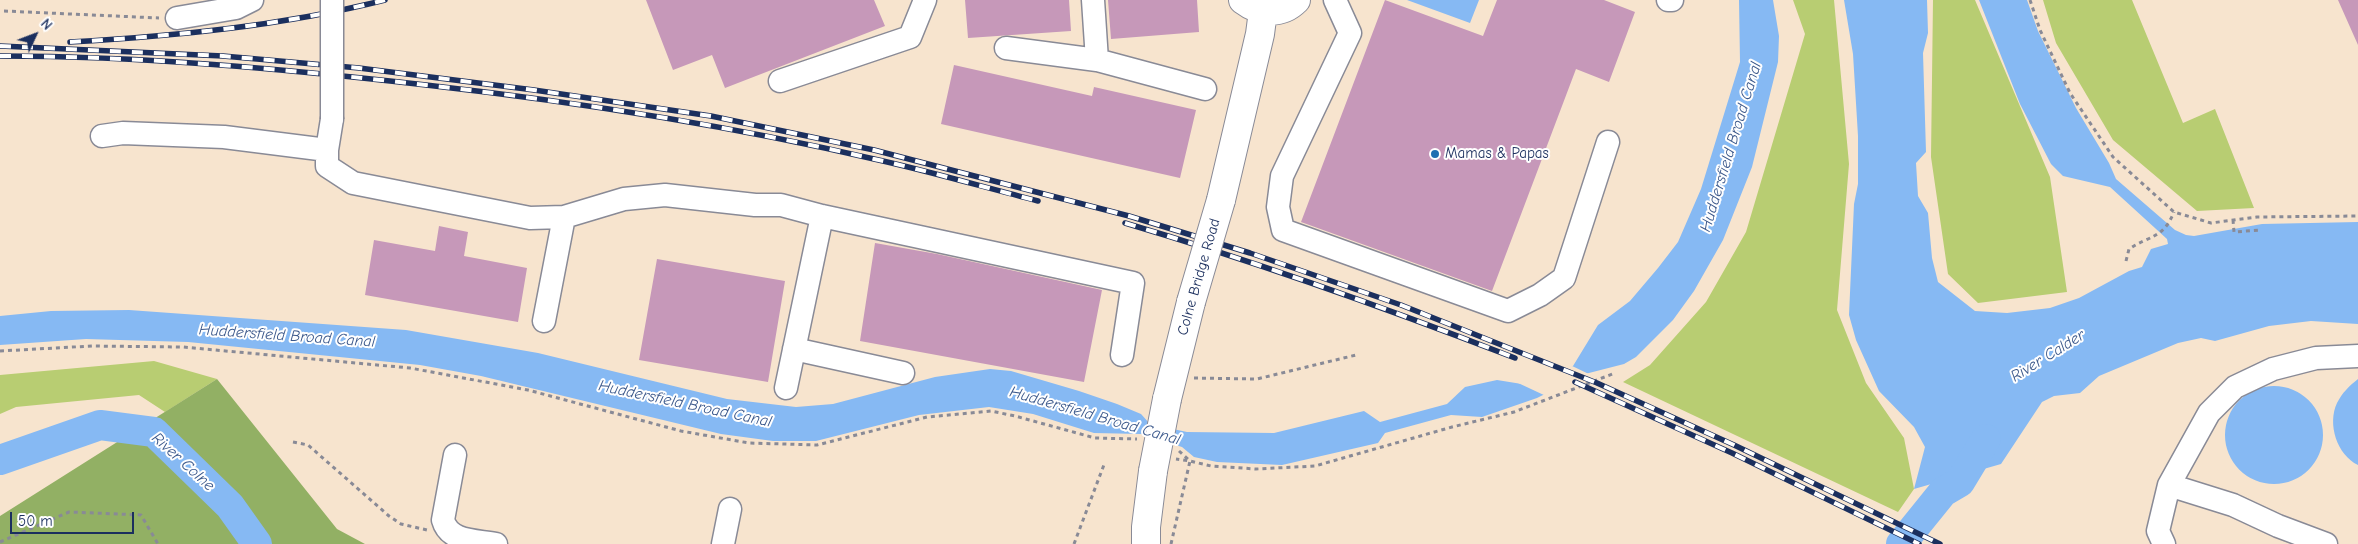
<!DOCTYPE html>
<html>
<head>
<meta charset="utf-8">
<style>
  body { margin:0 }
  #map { position:relative; width:2358px; height:544px; overflow:hidden; background:#f7e4ce; font-family:"Comic Neue",sans-serif }
  canvas { display:block }
  .north { position:absolute; left:10px; top:10px; width:50px; height:50px; -webkit-text-stroke:4px #fff; paint-order:stroke; rotate:47deg; font-size:14px; font-weight:700; line-height:20px; text-align:center; color:#1b2f5e }
  .north::after { content:''; display:block; margin:auto; width:18px; height:22px; background:#1b2f5e; clip-path:polygon(50% 0,100% 100%,50% 72%,0 100%) }
  .scale { position:absolute; left:10px; top:512px; width:124px; height:22px; box-sizing:border-box; border:2px solid #1b2f5e; border-top:0; padding-left:6px; font-size:15px; line-height:18px; white-space:nowrap; color:#1b2f5e; -webkit-text-stroke:4px #fff; paint-order:stroke }
</style>
</head>
<body>
<div id="map">
<canvas width="2358" height="544"></canvas>
<div class="north">N</div>
<div class="scale">50 m</div>
</div>
<script>
const context = document.querySelector('canvas').getContext('2d');
context.lineJoin = 'round';
function fillPath(path, color) { context.fillStyle = color; context.fill(path, 'evenodd'); }
function strokePath(path, color, width, dash) { context.strokeStyle = color; context.lineWidth = width; context.lineCap = dash ? 'butt' : 'round'; context.setLineDash(dash || []); context.stroke(path); }
function drawText(font, color, halo, rows, align = 'center') {
  context.font = font + ' "Comic Neue",sans-serif'; context.lineWidth = 4; context.setLineDash([]); context.textBaseline = 'middle'; context.strokeStyle = halo; context.fillStyle = color; for (const [text, x, y, turn = 0] of rows) {
    context.save(); context.translate(x, y); context.rotate((+turn || 0) * Math.PI / 180); context.textAlign = isNaN(turn) ? turn : align; if (halo) context.strokeText(text, 0, 0); context.fillText(text, 0, 0); context.restore();
  }
}
fillPath(new Path2D(`
  M1793,0H1834L1849,164L1837,310L1866,383L1904,438L1914,489L1898,512L1623,382L1650,365L1706,302L1746,232L1805,34Z
  M1933,0H1975L2050,177L2067,292L1978,303L1948,274L1931,157Z
  M2043,0H2132L2183,123L2215,109L2254,208L2197,211L2113,140L2056,43Z
  M154,361L217,379L165,412L139,395L16,407L0,414V375Z`), '#b8cd72');
fillPath(new Path2D(`
  M217,379L337,529L365,544H0V516Z`), '#92b064');
fillPath(new Path2D(`
  M1407,0H1479L1470,23Z
  M1739,0H1773L1779,36L1778,62L1752,167L1723,240L1694,291L1673,320L1636,357L1624,364L1585,374L1537,398L1482,417L1451,415L1385,433L1378,443L1282,465L1217,462L1194,457L1182,447L1141,434L1094,433L1033,414L989,407L919,415L816,441H773L721,434L481,376L420,365L188,342L86,339L0,345V316L51,311L129,310L406,330L538,353L727,399L796,407L833,404L935,377L990,369L1011,371L1079,391L1117,404L1141,414L1150,424L1187,432L1274,433L1364,411L1380,422L1447,404L1465,387L1497,380L1528,385L1573,366L1598,325L1630,301L1658,268L1678,242L1701,189L1740,62Z
  M1844,0H1927L1928,33L1923,53L1926,152L1916,163L1918,196L1928,213L1932,258L1938,282L1975,311L2007,313L2050,308L2079,298L2129,271L2142,267L2151,249L2168,244L2167,239L2110,187L2063,176L2051,164L2020,104L1979,0H2027L2038,31L2076,108L2109,163L2116,179L2175,230L2186,235L2194,236L2262,224L2358,222V324L2311,321L2269,326L2215,341L2201,338L2178,343L2099,376L2080,393L2054,396L2042,402L2001,464L1914,489L1925,447L1914,427L1879,391L1856,340L1849,315L1854,204L1858,184V136L1853,54Z
  M2358,379V465C2337,455 2327,424 2337,403C2342,393 2349,386 2358,379Z
  M2225 435a49 49 0 1 1 98 0a49 49 0 1 1-98 0Z`), '#86b9f3');
fillPath(new Path2D(`
  M1570,365L1591,375L1546,396L1516,382L1527,383Z`), '#f7e4ce');
strokePath(new Path2D(`
  M0,460L100,425L154,432L230,506L257,544
  M1901,544L1943,492L1960,482L1986,439`), '#86b9f3', 30);
fillPath(new Path2D(`
  M646,0H874L885,26L725,88L712,55L673,70Z
  M965,0H1069L1071,31L968,38Z
  M1108,0H1197L1199,32L1111,39Z
  M1385,0L1483,36L1497,0H1604L1635,12L1609,82L1576,69L1492,291L1301,222Z
  M2338,0H2358V45Z
  M954,65L1092,96L1094,87L1196,110L1180,178L941,124Z
  M439,226L468,232L464,256L527,268L518,322L365,295L374,240L435,251Z
  M875,243L937,254L1102,290L1084,382L860,341Z
  M657,259L785,281L768,382L639,360Z`), '#c698b9');
const minor = new Path2D(`
  M1093,0L1097,60L1205,89
  M1335,0L1350,33L1282,176L1278,207L1283,230L1508,311L1540,295L1564,278L1608,142
  M1668,0H1672
  M177,18L236,8L252,0
  M1006,48L1097,60
  M780,81L910,37L925,0
  M332,119L327,150V166L353,183L530,218L564,217L624,199L665,195L755,205H781L822,216L1133,283L1122,355
  M102,136L123,133L224,137L327,150
  M544,321L564,217
  M794,349L903,373
  M786,388L822,216
  M455,455L443,520C449,542 475,540 496,544
  M2169,485L2233,505L2278,526L2326,544
  M723,544L730,509
  M2164,544L2158,531L2169,485L2209,413L2235,387L2273,369L2316,358L2358,356`);
const major = new Path2D(`
  M1243,0C1259,12 1280,16 1296,0
  M1221,200L1260,34L1263,11
  M1167,399L1191,302
  M1146,544V527L1153,471`);
strokePath(minor, '#898a96', 25);
strokePath(major, '#898a96', 30);
strokePath(new Path2D(`
  M2030,0L2040,30L2070,93L2113,157L2174,212L2211,223L2257,217L2358,216
  M4,11L159,18
  M2233,220L2234,232L2260,230
  M2126,261L2129,249C2150,235 2163,239 2174,212
  M0,351L92,346L183,347L410,368L528,390L681,431L749,443L817,445L927,417L991,411L1015,416L1095,438L1137,439
  M1194,378L1257,379L1356,355
  M293,442L308,445L389,516L401,524L427,530
  M1179,451L1190,461L1211,466L1256,469L1315,466L1452,427L1514,412L1615,373
  M0,542L69,512L141,515L158,544
  M1074,544L1105,462
  M1171,544L1190,461L1176,459`), '#898a96', 3, [4, 4]);
strokePath(minor, '#fff', 22);
strokePath(major, '#fff', 28);
const rail = new Path2D(`
  M70,42C175,36 282,26 385,0
  M0,46L223,56L359,68L534,90L711,116L874,150L1129,216L1250,253L1401,305L1597,383L1734,445L1940,544
  M0,56C142,56 285,69 426,85C577,102 727,125 874,159C929,171 983,187 1038,201
  M1125,223C1257,262 1386,308 1515,358
  M1575,382L1732,453L1919,544`);
strokePath(rail, '#1b2f5e', 5.5);
strokePath(rail, '#fff', 4, [11]);
const minorBridge = new Path2D(`
  M332,119V0`);
const majorBridge = new Path2D(`
  M1191,302L1221,200
  M1153,471L1167,399`);
strokePath(minorBridge, '#898a96', 25, []);
strokePath(majorBridge, '#898a96', 30, []);
strokePath(minorBridge, '#fff', 22);
strokePath(majorBridge, '#fff', 28);
for (const [x, y, r, color] of [
  [1435,154,5,"#1f6fb2"]
]) { const dot = new Path2D(); dot.arc(x, y, r, 0, 2 * Math.PI); context.fillStyle = color; context.fill(dot); strokePath(dot, '#fff', 2); }
drawText('15px', '#1b2f5e', '#fff', [
  ["Mamas & Papas",1445,154]
], 'left');
drawText('15px', '#1b2f5e', '#fff', [
  ["Colne Bridge Road",1199,277,-74]
]);
drawText('italic 16px', '#3b588b', '#fff', [
  ["Huddersfield Broad Canal",1731,147,-73],
  ["Huddersfield Broad Canal",287,336,4],
  ["River Calder",2048,356,-32],
  ["Huddersfield Broad Canal",685,404,12],
  ["Huddersfield Broad Canal",1095,416,16],
  ["River Colne",183,462,42]
]);
</script>
</body>
</html>
